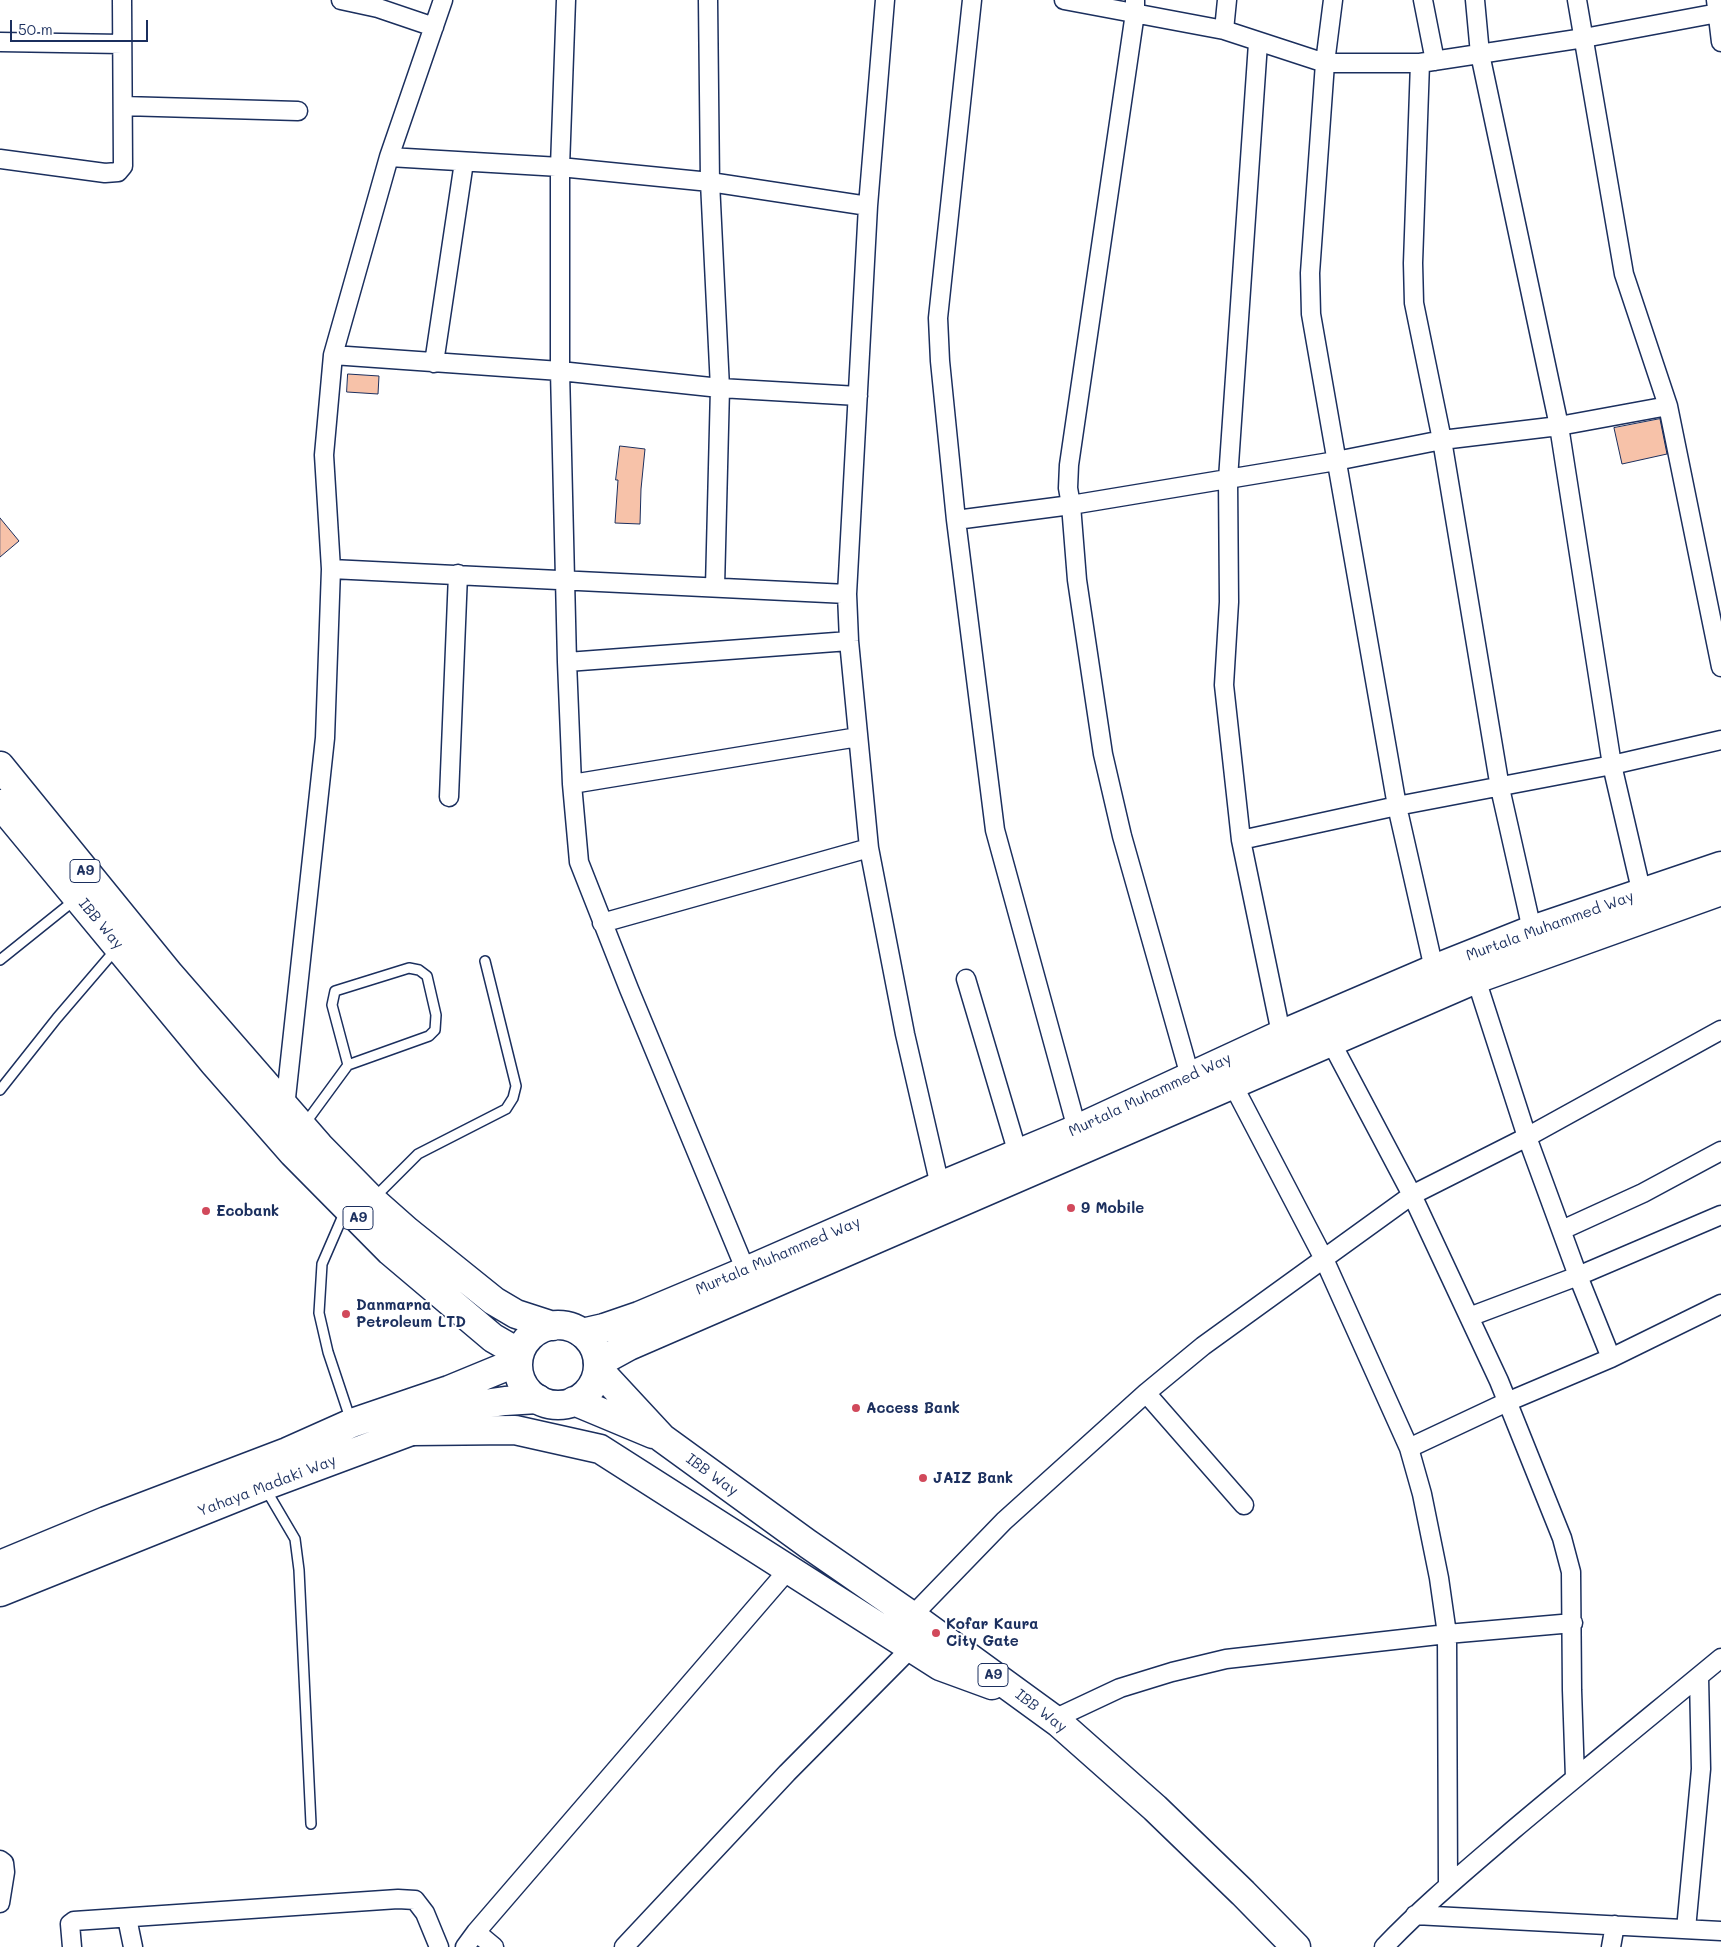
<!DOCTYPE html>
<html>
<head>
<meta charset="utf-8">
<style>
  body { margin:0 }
  #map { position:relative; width:1721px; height:1947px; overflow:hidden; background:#fff; font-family:Mali,sans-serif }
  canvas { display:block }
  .scale { position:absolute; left:10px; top:20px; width:138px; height:22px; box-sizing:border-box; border:2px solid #1b2f5e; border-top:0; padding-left:6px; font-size:15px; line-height:18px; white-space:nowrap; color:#1b2f5e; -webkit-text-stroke:4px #fff; paint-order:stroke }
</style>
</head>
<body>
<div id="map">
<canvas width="1721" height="1947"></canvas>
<div class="scale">50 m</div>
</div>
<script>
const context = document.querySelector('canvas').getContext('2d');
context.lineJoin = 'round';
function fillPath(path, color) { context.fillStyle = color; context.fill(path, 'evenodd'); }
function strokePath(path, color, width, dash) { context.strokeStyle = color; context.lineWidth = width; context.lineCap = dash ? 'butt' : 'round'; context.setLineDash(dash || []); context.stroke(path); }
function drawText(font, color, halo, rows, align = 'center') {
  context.font = font + ' Mali,sans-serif'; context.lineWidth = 4; context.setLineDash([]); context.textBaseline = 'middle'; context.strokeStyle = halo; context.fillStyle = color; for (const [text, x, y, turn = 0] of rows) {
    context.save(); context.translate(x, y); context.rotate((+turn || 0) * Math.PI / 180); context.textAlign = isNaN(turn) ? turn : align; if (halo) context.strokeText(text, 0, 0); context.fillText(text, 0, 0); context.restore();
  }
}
const building = new Path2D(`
  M348,374L379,376L378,394L347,392Z
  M1660,419L1667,454L1622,464L1614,428Z
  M620,446L645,449L641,489L640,524L615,523L618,480H616Z
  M0,518L19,541L0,557Z`);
fillPath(building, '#f7c2a9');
strokePath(building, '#1b2f5e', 1);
const service = new Path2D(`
  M0,960L76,899
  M0,1090L57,1018L117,948
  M304,1125L348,1065L429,1036L435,1030L436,1015L427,976L419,970L409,968L335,991L332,1005L348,1065
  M374,1198L418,1154L506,1109L513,1098L516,1086L485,961
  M345,1211L322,1264L319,1313L328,1352L351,1421
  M265,1488L295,1539L299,1570L311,1824`);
const minor = new Path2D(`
  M341,0L378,8L434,27
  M566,0L560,167V371L567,662L572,784L579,862L629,989L746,1271
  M708,0L710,182L720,388L715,587
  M885,0L868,206L847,594L849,641L869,848L905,1034L940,1186
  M972,0L938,318L940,361L956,520L995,830L1077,1129
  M1064,0L1224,30L1325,63H1420L1584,38L1718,13
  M1135,0V13L1069,465L1068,488L1071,505L1077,580L1103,754L1122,836L1190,1076
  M1333,0L1325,63L1310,273L1311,314L1397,806L1434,969
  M1423,0L1435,61
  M1475,0L1480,54L1559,426L1612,765L1642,894
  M1577,0L1624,274L1668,406L1721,667
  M1716,0L1721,42
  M1224,30L1227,0
  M0,42L122,44
  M1258,43L1228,479L1229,602L1224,685L1241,840L1283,1043
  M1420,63L1413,263L1414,303L1442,440L1500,788L1532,930
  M123,106L298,111
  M389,157L443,0
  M0,159L105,173L118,172L123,166L122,0
  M333,355L560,371L720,388L858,396
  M434,363L464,162
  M956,520L1071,505L1336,461L1442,440L1559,426L1668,406
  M331,569L847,594
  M567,662L849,641
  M572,784L858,737
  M449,797L458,574
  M1241,840L1397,806L1612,765L1721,740
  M602,923L869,848
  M966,979L1018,1154
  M1476,979L1527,1137L1578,1276L1611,1358
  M1331,1042L1412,1195L1499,1381L1562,1538L1571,1572L1572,1690L1575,1778
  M1233,1085L1324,1259L1409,1448L1422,1494L1439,1578L1447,1634L1448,1885
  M285,1107L325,738L331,569L324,455L333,355L389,157L560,167L710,182L868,206
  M1562,1230L1643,1193L1721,1151
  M1469,1317L1578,1276L1721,1215
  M1146,1393L1244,1505
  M1409,1448L1507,1402L1611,1358L1721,1304
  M912,1616L1004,1521L1146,1393L1203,1346L1412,1195L1527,1137L1721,1030
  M1054,1719L1120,1688L1172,1672L1226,1659L1447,1634L1573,1623
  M0,1860L4,1863L5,1872L0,1903
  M1415,1915L1721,1931
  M127,1918L133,1947
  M1686,1929L1701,1769L1699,1677
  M476,1932L494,1947
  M72,1947L70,1924L74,1921L398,1899L415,1900L425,1913L439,1947
  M465,1947L476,1932L788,1570
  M624,1947L787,1773L911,1648
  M1384,1947C1424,1905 1469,1868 1513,1830C1582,1772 1652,1715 1721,1658
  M1611,1947L1615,1925`);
const primary = new Path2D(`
  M582,1333L604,1328L639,1316L746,1271L940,1186L1077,1129L1280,1035L1434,969L1532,930L1721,866
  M598,1363L629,1346L1476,979L1721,891
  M0,1565L106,1521L287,1452L352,1423L449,1390L517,1362
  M0,1592L264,1486L484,1404L505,1401L538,1399`);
const trunk = new Path2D(`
  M0,766L170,975L319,1146L372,1200L407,1231L494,1301L516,1314L553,1326
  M0,804L215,1064L293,1153L390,1251L493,1338L519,1353
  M518 1365a40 40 0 1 1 80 0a40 40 0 1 1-80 0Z
  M598,1369L662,1438L808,1544L912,1616L1059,1723L1155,1808L1243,1893L1296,1947
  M574,1401L653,1434
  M412,1431L515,1430L600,1449L940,1666L992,1685`);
strokePath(service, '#1b2f5e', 12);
strokePath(minor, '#1b2f5e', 21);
strokePath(primary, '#1b2f5e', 31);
strokePath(trunk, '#1b2f5e', 31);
strokePath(service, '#fff', 9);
strokePath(minor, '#fff', 18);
strokePath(primary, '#fff', 28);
strokePath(trunk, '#fff', 28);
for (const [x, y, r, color] of [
  [1071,1208,5,"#d1495b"],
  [206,1211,5,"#d1495b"],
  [346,1314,5,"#d1495b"],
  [856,1408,5,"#d1495b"],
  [923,1478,5,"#d1495b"],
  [936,1633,5,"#d1495b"]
]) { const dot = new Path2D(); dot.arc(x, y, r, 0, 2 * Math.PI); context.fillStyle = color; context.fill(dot); strokePath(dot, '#fff', 2); }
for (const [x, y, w] of [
  [85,871,30],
  [358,1218,30],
  [993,1675,30]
]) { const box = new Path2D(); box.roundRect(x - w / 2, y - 11.5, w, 23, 4); context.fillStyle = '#fff'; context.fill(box); strokePath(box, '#1b2f5e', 1); }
drawText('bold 14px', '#1b2f5e', null, [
  ["A9",85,871],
  ["A9",358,1218],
  ["A9",993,1675]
]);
drawText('15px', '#1b2f5e', '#fff', [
  ["IBB Way",101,924,50],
  ["Murtala Muhammed Way",1550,926,-20],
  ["Murtala Muhammed Way",1150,1095,-25],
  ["Murtala Muhammed Way",778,1256,-23],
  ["IBB Way",712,1475,36],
  ["Yahaya Madaki Way",267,1486,-21],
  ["IBB Way",1041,1711,37]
]);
drawText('bold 15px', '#1b2f5e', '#fff', [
  ["9 Mobile",1081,1208],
  ["Ecobank",216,1211],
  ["Danmarna",356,1305],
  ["Petroleum LTD",356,1322],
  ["Access Bank",866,1408],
  ["JAIZ Bank",933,1478],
  ["Kofar Kaura",946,1624],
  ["City Gate",946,1641]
], 'left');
</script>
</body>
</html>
